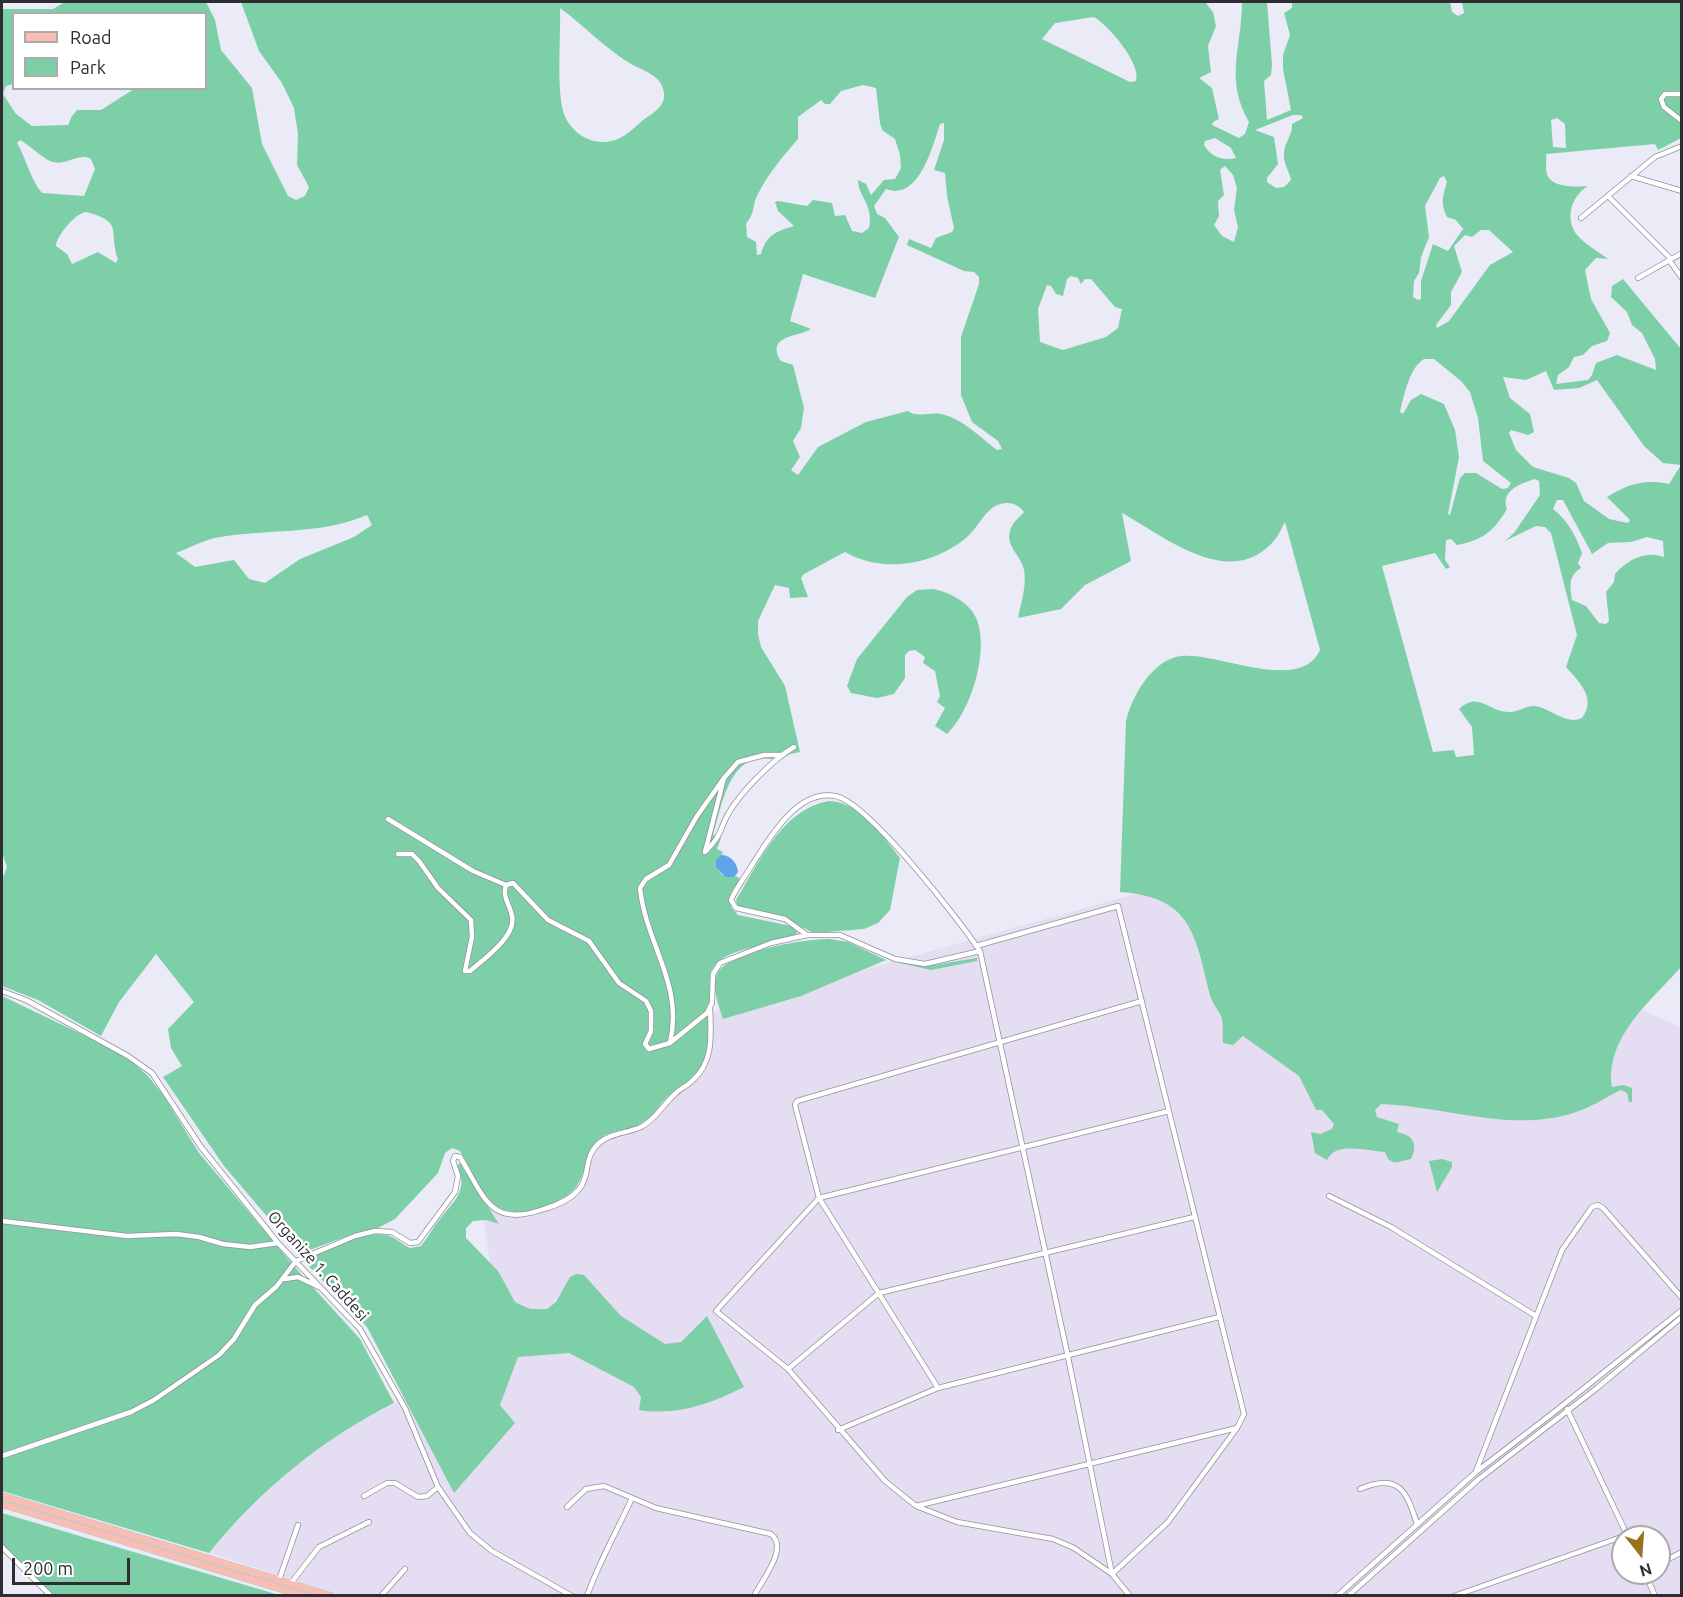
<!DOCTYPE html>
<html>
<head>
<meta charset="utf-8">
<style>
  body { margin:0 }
  #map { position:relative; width:1683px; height:1597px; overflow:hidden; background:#eaebf6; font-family:Ubuntu,sans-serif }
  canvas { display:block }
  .frame { position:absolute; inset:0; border:3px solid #2d2d32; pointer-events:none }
  .legend { position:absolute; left:12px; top:12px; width:195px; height:78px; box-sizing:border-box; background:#fff; border:2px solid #ababad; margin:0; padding:8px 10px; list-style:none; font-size:18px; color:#2d2d32 }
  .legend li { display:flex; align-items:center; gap:12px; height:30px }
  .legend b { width:30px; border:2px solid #ababad }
  .north { position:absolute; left:1611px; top:1525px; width:60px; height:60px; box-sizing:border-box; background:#fff; border:2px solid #ababad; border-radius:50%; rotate:163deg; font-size:16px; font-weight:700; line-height:24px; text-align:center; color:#2d2d32 }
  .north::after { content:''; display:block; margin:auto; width:21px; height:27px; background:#99721e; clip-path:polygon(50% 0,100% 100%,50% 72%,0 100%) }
  .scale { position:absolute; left:12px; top:1558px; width:118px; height:27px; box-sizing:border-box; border:3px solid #2d2d32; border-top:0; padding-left:8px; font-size:18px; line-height:21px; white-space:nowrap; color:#2d2d32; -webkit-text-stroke:4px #fff; paint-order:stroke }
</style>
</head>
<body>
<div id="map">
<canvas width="1683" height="1597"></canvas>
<div class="frame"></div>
<ul class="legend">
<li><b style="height:8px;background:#fbbdb1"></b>Road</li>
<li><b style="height:16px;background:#7dcfa8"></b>Park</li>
</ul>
<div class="north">N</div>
<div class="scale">200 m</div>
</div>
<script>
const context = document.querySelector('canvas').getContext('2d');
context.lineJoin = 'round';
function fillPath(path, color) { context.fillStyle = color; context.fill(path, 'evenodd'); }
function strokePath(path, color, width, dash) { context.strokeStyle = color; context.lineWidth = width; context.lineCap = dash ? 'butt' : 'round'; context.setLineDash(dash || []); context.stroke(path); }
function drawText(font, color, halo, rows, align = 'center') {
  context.font = font + ' Ubuntu,sans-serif'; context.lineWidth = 5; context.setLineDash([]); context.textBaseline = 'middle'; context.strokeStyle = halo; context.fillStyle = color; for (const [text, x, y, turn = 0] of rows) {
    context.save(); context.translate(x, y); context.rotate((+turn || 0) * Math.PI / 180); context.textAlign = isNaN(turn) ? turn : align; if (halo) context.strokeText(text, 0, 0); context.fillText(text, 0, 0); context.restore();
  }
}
fillPath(new Path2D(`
  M1278,854L1681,1027V1595L344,1596L209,1553L251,1505L300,1461L359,1422L406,1398L454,1492L500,1405L518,1357L498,1316L463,1082ZM1623,1537H1659V1573H1623Z`), '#e5def3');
fillPath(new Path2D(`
  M65,2H206L215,20L221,50L252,88L262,144L288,196L296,200L305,196L309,187L297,165L298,134L294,108L282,83L259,51L241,2H1205L1213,12L1216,26L1208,46L1211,72L1199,78L1212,88L1219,119L1213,122L1212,125L1239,138L1245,134L1249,122C1224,79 1242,47 1242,2H1267L1272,65L1271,75L1264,81L1267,120L1291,110L1283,69V55L1290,35L1284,13L1292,8V2H1450L1452,12L1458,16L1464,13L1462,2H1681V138L1658,150L1655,144L1546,154C1547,160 1545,168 1547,174C1551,188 1577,187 1588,186C1571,196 1564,220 1578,236C1586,245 1599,252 1608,259L1596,258L1585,270L1591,299L1610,333L1607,341L1592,346L1583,355L1574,357L1569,367L1558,375L1556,384L1588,380L1592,375L1596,363L1617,355L1656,370L1655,359L1642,333L1632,325L1627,312L1611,297L1612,286L1623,279L1681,349V967C1651,1001 1605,1037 1612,1087L1624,1085L1632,1088V1102H1629L1627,1093L1621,1090C1604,1098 1589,1109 1570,1114C1509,1132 1442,1106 1381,1104L1375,1110L1377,1117L1399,1124L1397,1132C1414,1135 1418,1145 1411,1159C1399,1161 1390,1168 1385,1152C1368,1151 1335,1141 1327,1160L1315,1153L1311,1132L1320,1134L1332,1129L1334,1124L1322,1110H1316L1299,1076L1243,1036L1233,1045L1223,1043C1222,1035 1224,1023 1221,1016C1217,1008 1212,1003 1210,995C1195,936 1193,897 1120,892L1126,721C1132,696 1152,660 1181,656C1218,652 1300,694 1320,650L1285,522C1281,529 1277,539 1270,545C1226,588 1164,536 1122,513L1131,561L1085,585L1061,609L1018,618C1021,602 1027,586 1024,570C1021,554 1002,545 1012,526C1015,520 1020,517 1024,512C1017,502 1006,501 995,506C983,513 978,528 967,537C934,565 883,574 845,552L804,574L801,578L808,597L790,598L789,588L775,585L758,621V634L761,647L785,686L800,752L790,754L779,761C730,746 723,802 713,835L721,838L717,849L723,852L716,868L723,875L736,876L743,881L731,901V907L738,915L791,926L798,933C774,949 719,944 710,975C708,1005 717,1048 697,1073C689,1083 677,1088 668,1096C659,1105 653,1116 643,1122C630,1131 612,1129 600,1138C585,1150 587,1172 576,1187C567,1198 554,1203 541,1208C491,1227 482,1187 460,1151L452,1148L445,1153L438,1173L395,1219L376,1229L350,1235L299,1254L224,1166L163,1077L182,1066L171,1048L168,1029L194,1002L156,954L119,1002L101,1036L38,1000L2,986V880L7,867L2,852V9H53ZM560,8C585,26 606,50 633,65C642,70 658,75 662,86C670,105 654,112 642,121C635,127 628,134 620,138C598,149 572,136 564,114C556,90 561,36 560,8ZM14,14H206V88L134,89L101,110H77L72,116L68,125L32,126L16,114L3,94L6,86L13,84ZM1094,17C1108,25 1142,64 1136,81L1130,82L1042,39L1055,23ZM863,85L876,88L880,123L882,130L895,139L900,155L901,168L895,179L884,180L871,195L866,184L858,180C858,197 874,204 869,228L862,233L852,231L845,215L835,216L832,203L813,200L807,206L778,201L775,202L778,211L794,226C777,231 766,235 761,254L757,255L756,242L747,237L746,224C757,209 751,207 758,194C768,174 783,156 798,139V117L821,100L825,104H830L841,91ZM1293,115H1301L1303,118L1292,124C1293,135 1285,141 1284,152C1283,164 1289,170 1291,180L1284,187L1276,188L1267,182V178L1278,164L1274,137L1255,130ZM1557,118L1565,124L1566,148L1553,147L1551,120ZM944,123V140L934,170L945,173L947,196L954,228L952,232L936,238L931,248L909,239L907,245L964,271L974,272L979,277V284L961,337V395L972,422L998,441L1002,449L997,450C981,438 962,418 941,414C930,412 917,418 908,411L866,422L818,447L798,475L791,470L800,457L793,441L801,428L804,408L793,365L781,361C765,335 799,337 811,329L790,321L803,274L875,298L899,237L885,218L877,214L874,206L886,189C919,202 933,145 940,124ZM1215,138L1231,148L1236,158C1222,161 1211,157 1204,145L1205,141ZM20,140C28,144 46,161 53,162C67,166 78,152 91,159L95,169L84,196L42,193C31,181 26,158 17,143ZM1225,166L1233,175L1237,188L1234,210L1238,227L1234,242L1222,236L1214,225L1219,216L1218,201L1224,195L1220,170ZM1444,176L1447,182C1443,196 1440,203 1447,217L1456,220L1463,229L1448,251L1433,244L1421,281V299L1418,300L1413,297L1414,281L1419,273L1421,257L1429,237L1425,206L1440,178ZM86,212C125,222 108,231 118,259L116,263L98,252L72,264L67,254L56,246C56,237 75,213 86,212ZM1481,230H1489L1513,252L1490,265L1449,321L1437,328L1436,325L1451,305V292L1462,272L1454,246L1465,235L1472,237ZM1071,276L1078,278L1081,284L1085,279H1091L1115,307L1122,309L1118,328L1106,337L1063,350L1040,342L1038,309L1047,285L1051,286L1056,294L1063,296L1067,279ZM1424,359H1434L1461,381L1470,392L1478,418L1483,461L1511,483L1508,488L1502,489L1476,473H1465L1460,478L1450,515L1448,514L1459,457L1455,430L1444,404L1421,394L1411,400L1403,414L1400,412C1404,396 1409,368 1424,359ZM1546,371L1554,390L1579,388L1597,380L1644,446L1663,463L1681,465L1669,484C1643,479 1629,484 1607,497L1630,520L1628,523L1609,519L1584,501L1576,483L1569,478L1533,467L1516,450L1509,433L1511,430L1528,435L1534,432L1530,414L1510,398L1503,377L1526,380ZM1535,479L1539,481L1540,495L1514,533L1505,541L1536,526L1545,527L1551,533L1577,635L1566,667C1579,682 1597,698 1582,718C1565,726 1549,706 1533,706C1526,706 1518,712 1510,712C1489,713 1479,690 1459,709L1472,727L1474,755L1456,757L1454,750L1433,752L1382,566L1435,553L1446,569L1450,567L1445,560L1446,540L1451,539L1457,545C1483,540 1493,532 1507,509C1500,490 1522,483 1535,479ZM1557,500H1563L1592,554L1608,543L1631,542L1647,537L1663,541L1664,557C1645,550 1627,560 1615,574L1614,582L1606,592L1609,621L1606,624L1599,623L1586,606L1572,600C1570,586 1568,576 1581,568L1578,563L1582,553C1575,534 1568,521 1553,509ZM367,515L372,525L354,537L300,559L265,583L249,579L234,560L195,567L176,553C189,548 202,541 215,538C266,528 319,536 367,515Z
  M933,589C949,592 971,603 977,620C989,652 971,711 947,734L935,726L945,708L937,702L940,696L935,671L923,663L925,657L915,650L909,651L905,655V678L894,694L877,698L851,693L847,686L857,659L907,597L917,590Z
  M829,801C860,802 883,836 900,858L890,910L878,923L864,929L814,933L783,918L738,908L736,900C759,863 782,809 829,801Z
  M829,939L848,942L886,960L801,996L723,1019C719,1006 711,987 717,974C728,951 805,939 829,939Z
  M977,958V961L931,970L896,962L928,966Z
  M2,996L96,1041L128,1058L148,1076L164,1096L199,1153L300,1273L360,1339L394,1403C321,1440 261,1489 209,1553L2,1491Z
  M1442,1159L1452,1162V1167L1437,1192L1429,1161Z
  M460,1163L499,1224L486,1220L473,1221L466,1228V1238L498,1271L515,1302L530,1309H547L556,1302L570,1277L576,1274L584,1275L621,1316L665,1344L681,1342L707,1316L744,1387C710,1404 677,1416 639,1410L641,1397L634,1387L569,1353L518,1357L500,1405L515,1423L454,1493L367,1327L303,1260C328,1250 362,1228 390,1236C397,1239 403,1245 410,1248L421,1246C428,1238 433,1227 440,1219C454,1201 469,1190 457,1166Z
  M2,1513L279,1595H48L2,1551Z`), '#7dcfa8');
fillPath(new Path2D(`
  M721,855C731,855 737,863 738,872L734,877H726L716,868V860Z`), '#5fa4ea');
const minor = new Path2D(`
  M1682,94H1665L1661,99L1664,107L1682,121
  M1631,176L1682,191
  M1608,196L1671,259
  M1581,218L1655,157L1682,146
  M1669,260L1682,278
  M1638,278L1682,253
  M388,819L473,871L506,885
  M707,850C722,834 719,831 728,814C741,792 772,760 794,747
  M705,852L724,778L738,762L764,755H781
  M398,854H412L419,861L438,888L471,920L472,937L465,971H470C483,960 517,936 512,916C510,904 502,898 506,885L513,883L548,920L589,941L619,983L646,1001L651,1011V1031L645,1044L649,1049L670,1043L707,1013L712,1003L713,974L720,963L771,943L807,935H840L895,959L925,964L980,951
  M807,935L785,919L736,908L731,900C736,888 745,877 752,865C769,839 797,789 835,796C867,801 960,921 980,951L1068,1357L1112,1574L1130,1596
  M976,946L1118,906C1161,1075 1201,1245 1244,1414L1237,1428L1168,1522L1112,1574L1074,1548L1053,1539L957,1522L916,1506L885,1481L788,1369L716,1311L819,1198L1169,1111
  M2,991L26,1000L128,1056L152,1073L201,1147L278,1243L360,1329L405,1408L438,1487L470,1533L492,1551L572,1596
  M670,1043C684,984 646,945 640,888L646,879L669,865L697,816L724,778
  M1329,1196L1391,1227L1536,1316
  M2,1221L127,1236L176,1234L199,1237L223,1244L250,1247L278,1243
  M285,1279L298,1277L319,1287
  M788,1369L879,1293L1194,1217
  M938,1388L819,1198L795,1105L797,1101L1142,1001
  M1567,1409L1628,1537
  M838,1430L938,1388L1219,1317
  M2,1456L131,1412L154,1400L219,1355L234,1339L255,1305L276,1287L296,1261L355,1236L375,1231L392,1232L410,1243L418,1242L455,1192L458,1176L453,1161L455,1156L460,1157C485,1198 490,1228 544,1209C558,1205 575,1197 582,1185C590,1170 584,1157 599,1143C610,1133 628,1133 641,1127C655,1120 663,1105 674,1095C679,1089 687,1086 692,1081C714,1062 711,1035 710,1008
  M1476,1471L1562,1250L1592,1207L1598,1205L1603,1208L1682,1298
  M1360,1489C1399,1472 1407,1492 1417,1524
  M364,1496L387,1483H395L418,1497L427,1496L438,1487
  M916,1506L1237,1428
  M567,1507L586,1489L604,1486L656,1508L771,1534C789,1548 762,1580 754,1596
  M2,1547L51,1596
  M1659,1564L1682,1552
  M1645,1573L1655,1596
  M279,1580L298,1525
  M291,1583L319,1547L369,1522
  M381,1596L405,1569
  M587,1596C599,1562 617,1531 632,1498
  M1337,1596L1476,1472L1553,1413L1682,1310
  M1348,1596L1479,1479L1597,1388L1682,1317
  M1454,1596L1627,1535`);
const major = new Path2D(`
  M2,1496L331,1596
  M2,1504L305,1596`);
strokePath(minor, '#90919b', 6);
strokePath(major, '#c8c8ca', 8);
strokePath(minor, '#fff', 4.5);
strokePath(major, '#fbbdb1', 6);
drawText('16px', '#2d2d32', '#fff', [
  ["Organize 1. Caddesi",318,1266,48]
]);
</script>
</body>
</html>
